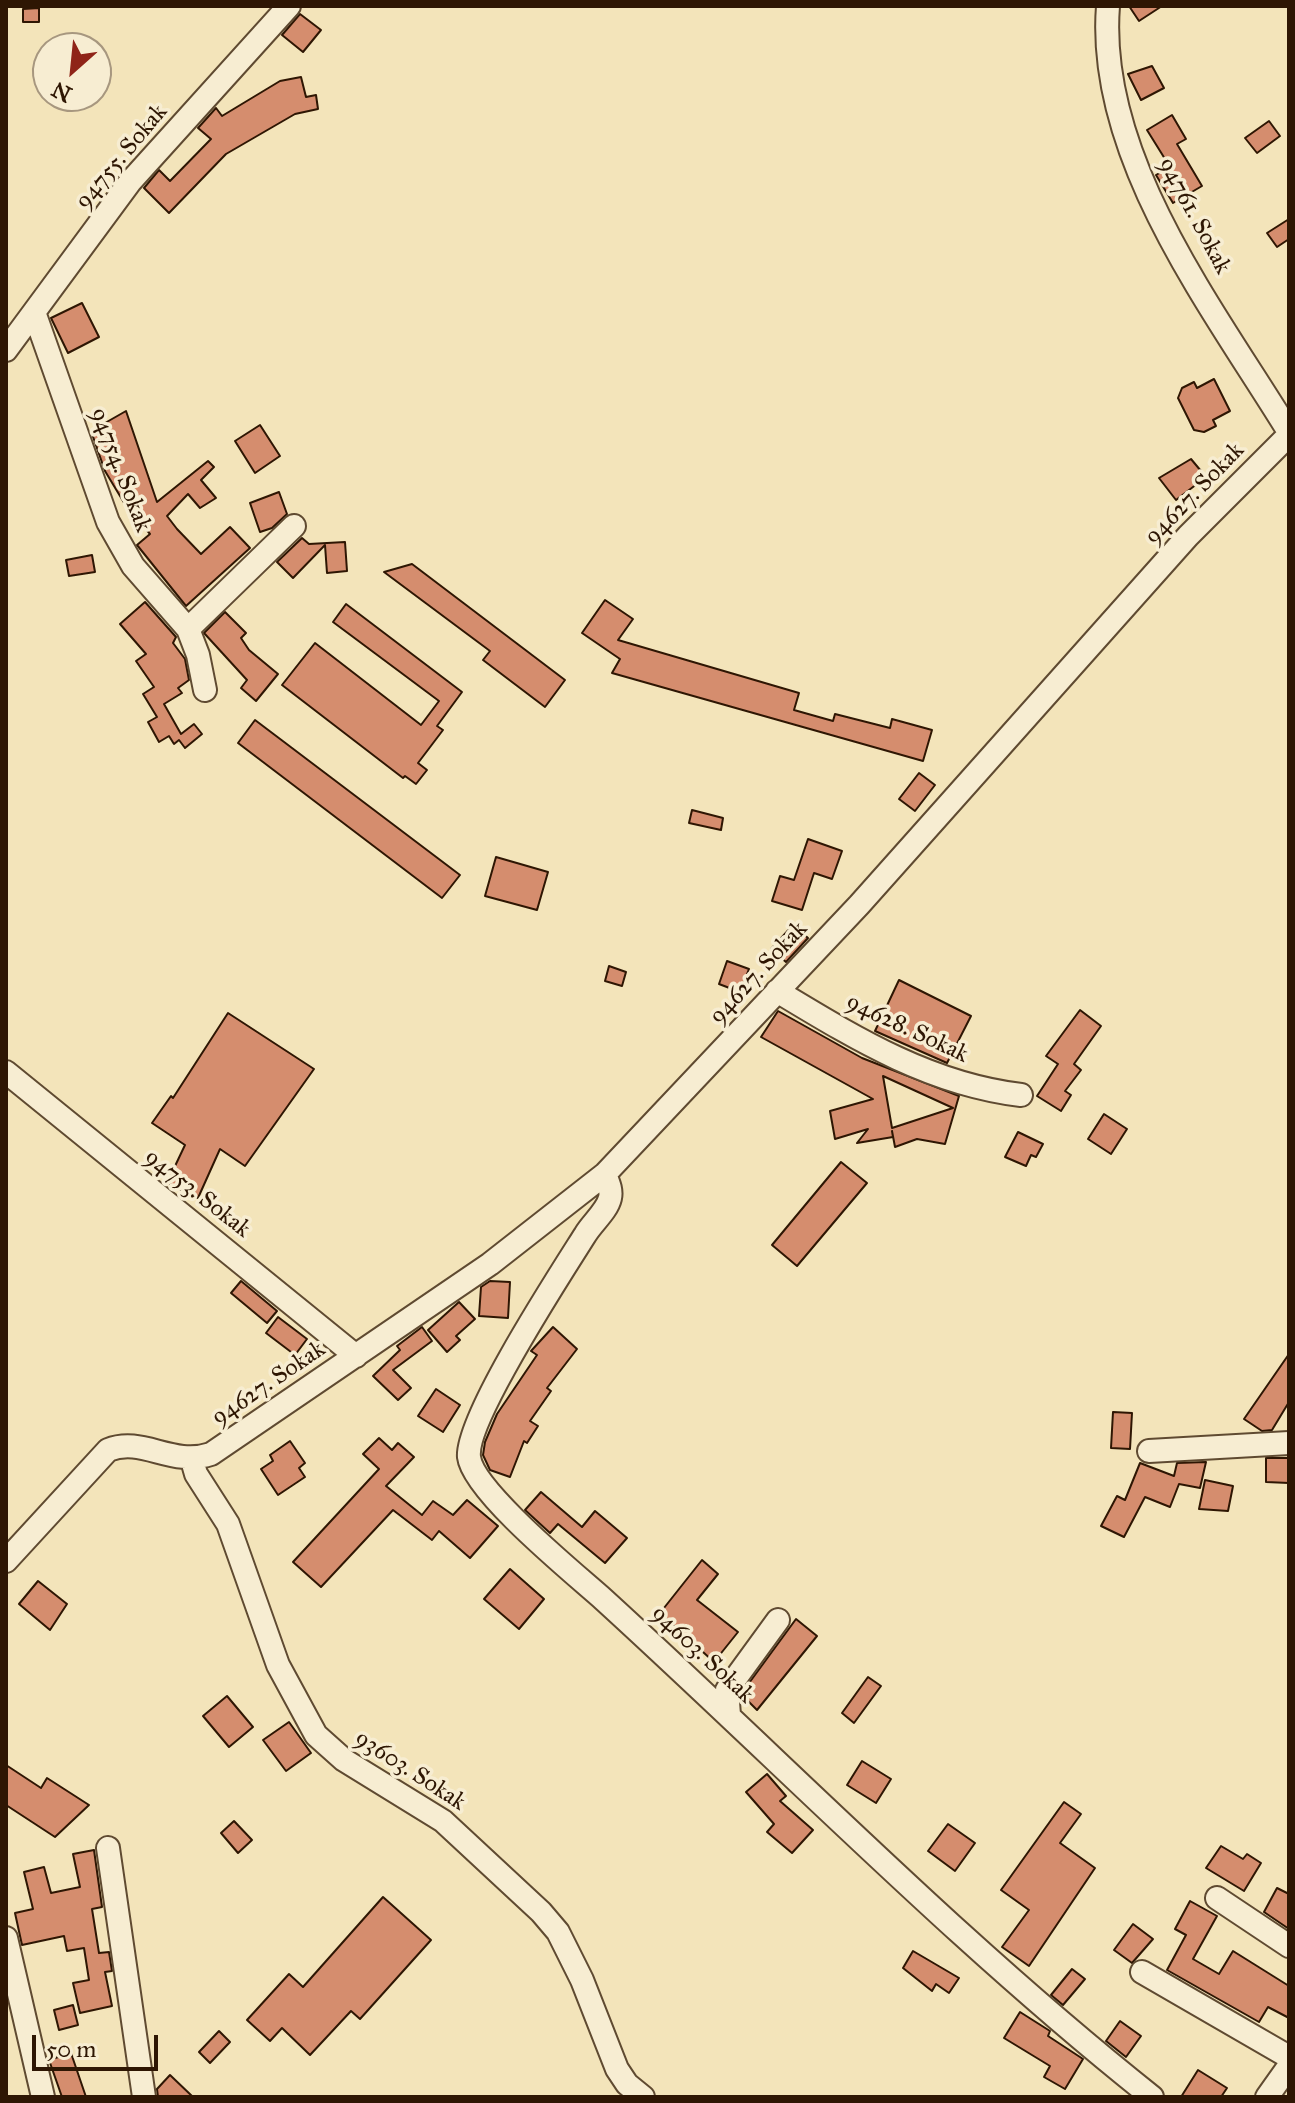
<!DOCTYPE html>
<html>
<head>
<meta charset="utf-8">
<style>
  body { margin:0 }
  #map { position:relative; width:1295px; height:2103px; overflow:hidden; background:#f3e4ba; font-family:"IM FELL Great Primer",serif }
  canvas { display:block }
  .frame { position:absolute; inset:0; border:8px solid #2e1603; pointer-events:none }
  .north { position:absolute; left:32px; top:32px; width:80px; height:80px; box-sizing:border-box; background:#f7edd2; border:2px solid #a7977f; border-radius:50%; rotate:207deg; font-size:22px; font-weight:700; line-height:32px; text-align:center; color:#2e1603 }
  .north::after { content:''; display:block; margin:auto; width:28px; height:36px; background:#8f2418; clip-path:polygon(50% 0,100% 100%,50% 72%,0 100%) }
  .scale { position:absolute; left:32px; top:2035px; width:126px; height:36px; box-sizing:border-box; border:4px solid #2e1603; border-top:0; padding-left:10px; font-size:24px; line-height:28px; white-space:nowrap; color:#2e1603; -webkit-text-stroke:6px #f7edd2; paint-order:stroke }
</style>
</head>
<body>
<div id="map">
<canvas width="1295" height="2103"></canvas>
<div class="frame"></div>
<div class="north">N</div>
<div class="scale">50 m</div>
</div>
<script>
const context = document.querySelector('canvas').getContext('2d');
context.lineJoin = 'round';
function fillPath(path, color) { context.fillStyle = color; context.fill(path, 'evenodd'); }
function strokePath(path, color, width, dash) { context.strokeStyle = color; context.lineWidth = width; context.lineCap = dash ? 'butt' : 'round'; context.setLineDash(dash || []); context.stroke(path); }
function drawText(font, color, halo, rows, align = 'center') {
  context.font = font + ' "IM FELL Great Primer",serif'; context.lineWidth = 7; context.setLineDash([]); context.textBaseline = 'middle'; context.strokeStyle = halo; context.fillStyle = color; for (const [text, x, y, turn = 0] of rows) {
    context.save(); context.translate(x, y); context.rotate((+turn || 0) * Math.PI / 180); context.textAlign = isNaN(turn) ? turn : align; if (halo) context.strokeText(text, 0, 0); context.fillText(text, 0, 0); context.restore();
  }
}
const building = new Path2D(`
  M1129,6H1162L1139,21Z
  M39,8V22H23V9Z
  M300,14L321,30L303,52L282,35Z
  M1152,66L1164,88L1141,100L1128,74Z
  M301,77L306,97L316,95L318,109L295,114L226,154L169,213L144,188L159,170L170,181L211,139L198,128L216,108L222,116L280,81Z
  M1172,115L1186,139L1177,144L1202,186L1173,203L1156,175L1170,167L1147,130Z
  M1269,121L1280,136L1257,153L1245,138Z
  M1289,219V239L1277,247L1267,233Z
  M82,303L99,337L68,353L51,318Z
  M1214,379L1230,411L1213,420L1216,426L1204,432L1194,430L1178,398L1182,388L1194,382L1197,388Z
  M126,411L157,502L208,461L214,467L201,480L216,498L200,508L188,494L167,516L177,529L201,554L230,527L250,548L186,606L137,545L150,534L123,501L105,471L91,431Z
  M260,425L280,456L255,473L235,441Z
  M1191,459L1206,477L1176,500L1159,478Z
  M279,492L287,514L272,528L260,532L250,503Z
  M302,538L309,544L345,542L347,571L327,573L325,545L293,578L277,562Z
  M92,555L95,572L69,576L66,560Z
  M412,564L565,680L545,707L483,660L490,651L384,572Z
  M605,600L633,619L618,640L799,693L794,710L833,721L835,714L890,728L892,719L932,730L923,761L612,673L620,659L582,633Z
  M145,602L176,637L173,643L185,659L189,680L178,688L182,693L164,704L181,734L194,724L202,734L185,748L179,740L174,744L169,736L159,742L148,722L157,717L143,694L154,687L136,661L146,654L120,624Z
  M346,604L462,692L437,726L443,730L418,763L427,770L416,784L405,776L403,778L282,685L315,643L421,725L439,701L333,622Z
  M225,612L246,633L241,638L249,650L278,674L256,701L241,688L247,680L204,633Z
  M255,720L460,875L442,898L238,743Z
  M919,773L935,785L915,811L899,799Z
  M692,810L723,818L721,830L689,823Z
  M808,839L842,851L832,879L814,873L802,910L772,901L780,876L794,880Z
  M496,857L548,872L537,910L485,896Z
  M793,925L808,938L786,962L771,949Z
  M727,961L749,969L740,992L719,984Z
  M609,966L626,972L622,986L605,981Z
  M899,980L971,1016L947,1063L875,1031Z
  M1080,1010L1101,1026L1074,1064L1081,1070L1065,1091L1071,1095L1061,1111L1037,1096L1058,1064L1046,1056Z
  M778,1011L862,1058L959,1096L945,1144L917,1139L895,1147L892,1131L893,1137L857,1143L868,1129L835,1139L830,1111L873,1099L761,1037ZM883,1076L953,1108L892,1128Z
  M228,1013L314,1069L245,1166L220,1149L198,1198L167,1183L185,1145L152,1123L171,1096L173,1098Z
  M1104,1114L1127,1129L1111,1154L1088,1139Z
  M1018,1132L1043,1144L1036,1157L1031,1155L1026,1166L1005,1157Z
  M841,1162L867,1183L797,1266L772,1245Z
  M241,1281L277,1311L267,1323L231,1293Z
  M490,1281L510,1282L508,1318L479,1316L481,1287Z
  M459,1302L475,1319L456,1336L460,1340L447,1352L428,1330Z
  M278,1317L307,1339L295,1355L266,1333Z
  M422,1327L432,1341L393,1370L411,1388L398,1400L373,1376L400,1350L397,1346Z
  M553,1327L577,1349L547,1388L551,1391L530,1421L538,1426L527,1443L524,1441L510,1477L490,1470L483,1455L485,1442L497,1414L537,1355L531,1351Z
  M1289,1354V1402L1272,1430L1262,1431L1244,1419Z
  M436,1389L460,1405L443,1432L418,1416Z
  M1113,1412L1132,1413L1130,1449L1111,1448Z
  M379,1438L392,1450L398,1443L414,1457L386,1486L422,1515L433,1501L453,1515L467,1500L498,1526L470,1558L439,1531L432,1540L393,1510L321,1587L293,1562L379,1469L363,1454Z
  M290,1441L305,1463L299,1468L305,1477L278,1495L261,1469L273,1461L270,1455Z
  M1266,1458H1289V1483L1266,1482Z
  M1206,1462L1200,1488L1179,1484L1170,1507L1145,1497L1124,1537L1101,1526L1117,1496L1125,1500L1140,1463L1174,1476L1177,1463Z
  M1205,1480L1233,1486L1228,1511L1199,1509Z
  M541,1492L582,1527L595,1511L627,1538L605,1563L558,1524L550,1533L525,1510Z
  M702,1560L718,1574L697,1600L738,1632L714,1662L660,1613Z
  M510,1569L544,1599L519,1629L484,1599Z
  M38,1581L67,1604L50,1630L19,1604Z
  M796,1619L817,1636L757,1710L741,1694Z
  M868,1677L881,1686L854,1723L842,1713Z
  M227,1696L253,1727L229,1747L203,1716Z
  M289,1722L311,1753L286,1771L263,1740Z
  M862,1761L891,1779L876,1803L847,1785Z
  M6,1765L41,1788L47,1778L89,1805L55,1837L6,1805Z
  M767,1774L786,1796L780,1801L813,1830L792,1853L767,1832L774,1824L746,1792Z
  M1064,1802L1081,1814L1060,1843L1095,1868L1029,1966L1002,1947L1029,1910L1001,1890Z
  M234,1821L252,1840L238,1853L221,1833Z
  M948,1824L975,1843L955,1871L928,1851Z
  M1221,1846L1243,1859L1247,1854L1261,1863L1244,1891L1206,1868Z
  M94,1850L102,1907L92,1909L99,1953L109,1952L112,1971L105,1972L112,2006L80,2013L73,1983L89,1980L84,1948L67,1951L64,1936L22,1945L15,1913L33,1909L24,1872L44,1867L51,1893L80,1887L73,1854Z
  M1277,1888L1289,1894V1929L1264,1912Z
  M383,1897L431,1940L360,2019L351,2011L310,2055L282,2028L270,2041L247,2020L289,1974L303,1987Z
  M1190,1901L1217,1916L1193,1959L1219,1974L1233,1951L1289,1986V2018L1268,2007L1259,2022L1167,1970L1186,1935L1175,1929Z
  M1133,1924L1153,1939L1132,1963L1114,1950Z
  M913,1951L959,1978L949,1993L936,1984L932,1991L903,1968Z
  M1072,1969L1085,1979L1063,2005L1051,1995Z
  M73,2005L78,2025L59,2030L54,2010Z
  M1020,2012L1050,2031L1048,2036L1083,2059L1065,2089L1044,2077L1050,2066L1004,2038Z
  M1120,2021L1141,2036L1126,2057L1106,2041Z
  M219,2031L230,2042L210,2063L199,2052Z
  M71,2053L86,2097H62L49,2060Z
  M1198,2070L1227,2088L1221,2097H1181Z
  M170,2075L193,2097H158L157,2089Z`);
fillPath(building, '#d58d6e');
strokePath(building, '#2e1603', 2);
const minor = new Path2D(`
  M1108,6C1096,158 1213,308 1289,432
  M34,312L108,522L133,566L188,629L198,655L205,690
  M6,350L130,182L289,6
  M188,629L294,526
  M777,991C855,1038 929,1084 1021,1095
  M6,1072L356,1356
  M605,1174C608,1182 612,1190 610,1198C607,1211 592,1223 585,1235C561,1273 465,1420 469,1457C473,1491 575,1574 603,1599C785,1765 958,1943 1152,2097
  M1149,1451L1289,1443
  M192,1460L196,1474L228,1524L278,1665L316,1735L344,1760L443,1821L541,1912L558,1932L582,1980L617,2069L627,2084L643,2097
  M6,1561L108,1450C143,1436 171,1467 211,1454L490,1264L605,1174L859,905L1188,536L1289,435
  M729,1715L727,1690L778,1620
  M108,1848L144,2097
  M1217,1898L1289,1946
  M6,1938L43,2097
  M1142,1972L1289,2057
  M1267,2097L1289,2066`);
strokePath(minor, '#5f4a31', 26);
strokePath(minor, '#f7edd2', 22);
drawText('24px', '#2e1603', '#f7edd2', [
  ["94755. Sokak",122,157,-50],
  ["94761. Sokak",1194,216,62],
  ["94754. Sokak",120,470,69],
  ["94627. Sokak",1195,494,-46],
  ["94627. Sokak",759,973,-47],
  ["94628. Sokak",907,1029,25],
  ["94753. Sokak",197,1194,38],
  ["94627. Sokak",269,1384,-34],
  ["94603. Sokak",702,1655,43],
  ["93603. Sokak",410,1771,33]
]);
</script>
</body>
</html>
